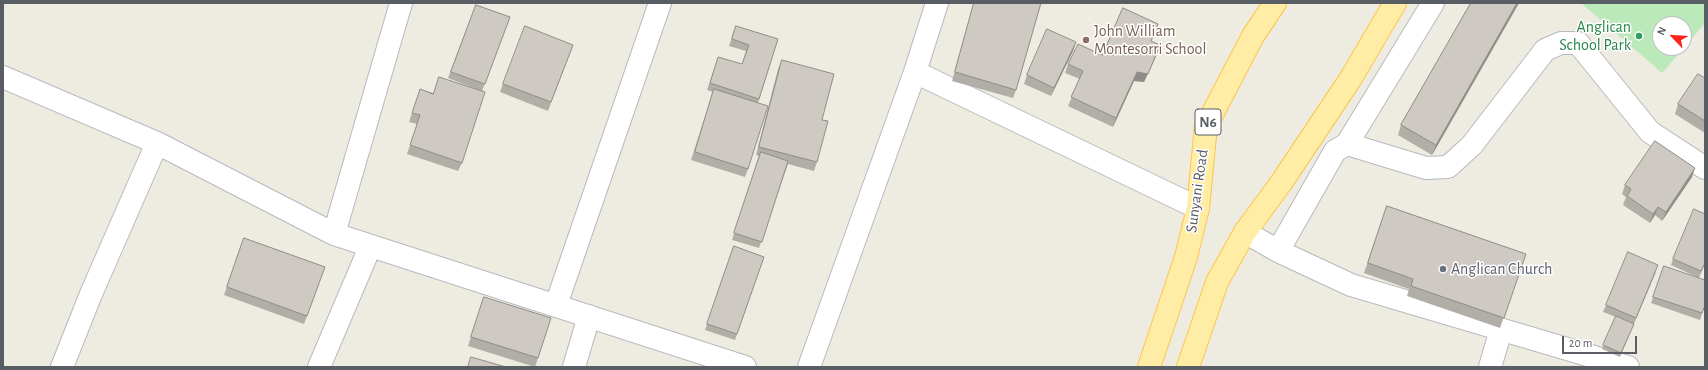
<!DOCTYPE html>
<html>
<head>
<meta charset="utf-8">
<style>
  body { margin:0 }
  #map { position:relative; width:1708px; height:370px; overflow:hidden; background:#eeebe1; font-family:"Alegreya Sans",sans-serif }
  canvas { display:block }
  .frame { position:absolute; inset:0; border:4px solid #595e64; pointer-events:none }
  .north { position:absolute; left:1652px; top:16px; width:40px; height:40px; box-sizing:border-box; background:#fff; border:1px solid #bdbfc1; border-radius:50%; rotate:295deg; font-size:11px; font-weight:700; line-height:16px; text-align:center; color:#595e64 }
  .north::after { content:''; display:block; margin:auto; width:14px; height:18px; background:#fb231a; clip-path:polygon(50% 0,100% 100%,50% 72%,0 100%) }
  .scale { position:absolute; left:1562px; top:336px; width:75px; height:18px; box-sizing:border-box; border:2px solid #595e64; border-top:0; padding-left:5px; font-size:12px; line-height:14px; white-space:nowrap; color:#595e64; -webkit-text-stroke:3px #fff; paint-order:stroke }
</style>
</head>
<body>
<div id="map">
<canvas width="1708" height="370"></canvas>
<div class="frame"></div>
<div class="north">N</div>
<div class="scale">20 m</div>
</div>
<script>
const context = document.querySelector('canvas').getContext('2d');
context.lineJoin = 'round';
function fillPath(path, color) { context.fillStyle = color; context.fill(path, 'evenodd'); }
function strokePath(path, color, width, dash) { context.strokeStyle = color; context.lineWidth = width; context.lineCap = dash ? 'butt' : 'round'; context.setLineDash(dash || []); context.stroke(path); }
function drawText(font, color, halo, rows, align = 'center') {
  context.font = font + ' "Alegreya Sans",sans-serif'; context.lineWidth = 3; context.setLineDash([]); context.textBaseline = 'middle'; context.strokeStyle = halo; context.fillStyle = color; for (const [text, x, y, turn = 0] of rows) {
    context.save(); context.translate(x, y); context.rotate((+turn || 0) * Math.PI / 180); context.textAlign = isNaN(turn) ? turn : align; if (halo) context.strokeText(text, 0, 0); context.fillText(text, 0, 0); context.restore();
  }
}
fillPath(new Path2D(`
  M1581,3H1705V23L1684,48V24H1660V48H1684L1662,73Z`), '#bce9ba');
const minor = new Path2D(`
  M915,72L1198,208
  M3,77L157,143L334,234L745,367
  M1347,144L1433,3
  M1245,232L1278,251L1351,285L1628,367
  M334,234L401,3
  M1278,251L1335,151L1347,144L1426,168L1448,167L1472,145L1545,50L1561,43H1578L1650,132L1705,168
  M556,305L660,3
  M62,367L91,294L157,143
  M319,367L370,247
  M574,367L589,316
  M809,367L915,72L937,3
  M1490,367L1501,330`);
const major = new Path2D(`
  M1149,367L1186,257L1198,208L1206,126L1253,36L1275,3
  M1188,367L1217,282L1245,232L1281,183L1351,78L1395,3`);
strokePath(minor, '#b6babf', 24);
strokePath(major, '#ffc549', 24);
strokePath(minor, '#fff', 22);
strokePath(major, '#ffeda5', 22);
fillPath(new Path2D(`
  M974,3H1041L1016,90L1013,98L952,81Z
  M1471,3H1519L1432,155L1398,135L1401,125Z
  M476,5L510,17L482,91L462,163L458,171L407,154L417,124L409,122L420,89L433,93L479,90L448,78Z
  M1158,24L1151,41L1160,45L1157,54L1144,82L1134,81L1113,127L1068,106L1080,79L1065,73L1068,64L1102,55Z
  M736,26L778,39L758,103L748,169L745,177L691,160L713,92L707,90L718,57L742,64L746,51L729,46Z
  M1076,42L1073,51L1051,96L1024,84L1027,75Z
  M573,45L548,111L500,92L503,84Z
  M782,60L822,120L817,162L814,171L788,164L759,248L732,240L759,156L756,155L778,69Z
  M1705,78V133L1675,114L1678,104Z
  M1692,177L1662,221L1655,215L1650,223L1623,205L1626,197L1622,194L1625,185Z
  M1387,206L1526,254L1500,328L1407,296L1409,289L1364,273Z
  M244,238L325,267L304,324L224,295Z
  M734,246L764,257L735,340L705,330Z
  M1673,259L1705,264L1699,278L1671,265Z
  M1664,266L1705,305L1700,320L1651,303Z
  M1656,272L1620,357L1602,349L1616,317L1603,312L1606,305Z
  M484,297L538,358L535,367L468,346Z`), '#b1ada7');
fillPath(new Path2D(`
  M1517,3H1519L1432,155L1436,145Z
  M1076,42L1073,51L1051,96L1054,88Z
  M1160,45L1157,54L1144,82L1134,81L1113,127L1116,118L1137,72Z
  M1695,168L1692,177L1662,221L1666,212Z
  M1658,207L1655,215L1650,223L1653,214Z`), '#908d88');
const building = new Path2D(`
  M974,3H1041L1016,90L955,72Z
  M1471,3H1517L1436,145L1401,125Z
  M476,5L510,17L485,84L451,72Z
  M1123,8L1158,24L1151,41L1160,45L1148,74L1137,72L1116,118L1071,97L1083,71L1068,64L1078,44L1102,55Z
  M525,26L573,45L551,102L503,84Z
  M736,26L778,39L759,99L710,83L718,57L742,64L749,45L732,39Z
  M1047,29L1076,42L1054,88L1027,75Z
  M782,60L834,74L822,120L828,121L817,162L759,147Z
  M1698,74L1705,78V121L1678,104Z
  M439,77L485,92L462,163L410,145L420,115L412,113L420,89L433,94Z
  M714,89L768,106L748,169L695,152Z
  M1655,141L1695,168L1666,212L1658,207L1653,214L1627,196L1631,189L1625,185Z
  M761,152L788,161L762,242L734,233Z
  M1387,206L1526,254L1504,318L1411,286L1413,279L1368,263Z
  M1694,209L1705,214V263L1701,271L1673,259Z
  M244,238L325,267L307,316L227,287Z
  M734,246L764,257L737,334L707,324Z
  M1628,252L1658,265L1636,318L1606,305Z
  M1664,266L1705,280V305L1702,313L1653,297Z
  M484,297L551,318L538,358L471,337Z
  M1616,316L1634,324L1621,353L1603,345Z
  M471,357L506,367H468Z`);
fillPath(building, '#cec9c2');
strokePath(building, '#908d88', 1);
for (const [x, y, r, color] of [
  [1639,36,4,"#2e9e5b"],
  [1086,40,4,"#8d6e63"],
  [1443,269,4,"#6b7280"]
]) { const dot = new Path2D(); dot.arc(x, y, r, 0, 2 * Math.PI); context.fillStyle = color; context.fill(dot); strokePath(dot, '#fff', 1.5); }
for (const [x, y, w] of [
  [1208,122,26]
]) { const box = new Path2D(); box.roundRect(x - w / 2, y - 13, w, 26, 3); context.fillStyle = '#fff'; context.fill(box); strokePath(box, '#595e64', 1); }
drawText('bold 15px', '#595e64', null, [
  ["N6",1208,122]
]);
drawText('16px', '#27864d', '#fff', [
  ["Anglican",1631,27],
  ["School Park",1631,45]
], 'right');
drawText('16px', '#785e54', '#fff', [
  ["John William",1094,31],
  ["Montesorri School",1094,49]
], 'left');
drawText('16px', '#595e64', '#fff', [
  ["Sunyani Road",1197,191,-82]
]);
drawText('16px', '#5b616d', '#fff', [
  ["Anglican Church",1451,269]
], 'left');
</script>
</body>
</html>
